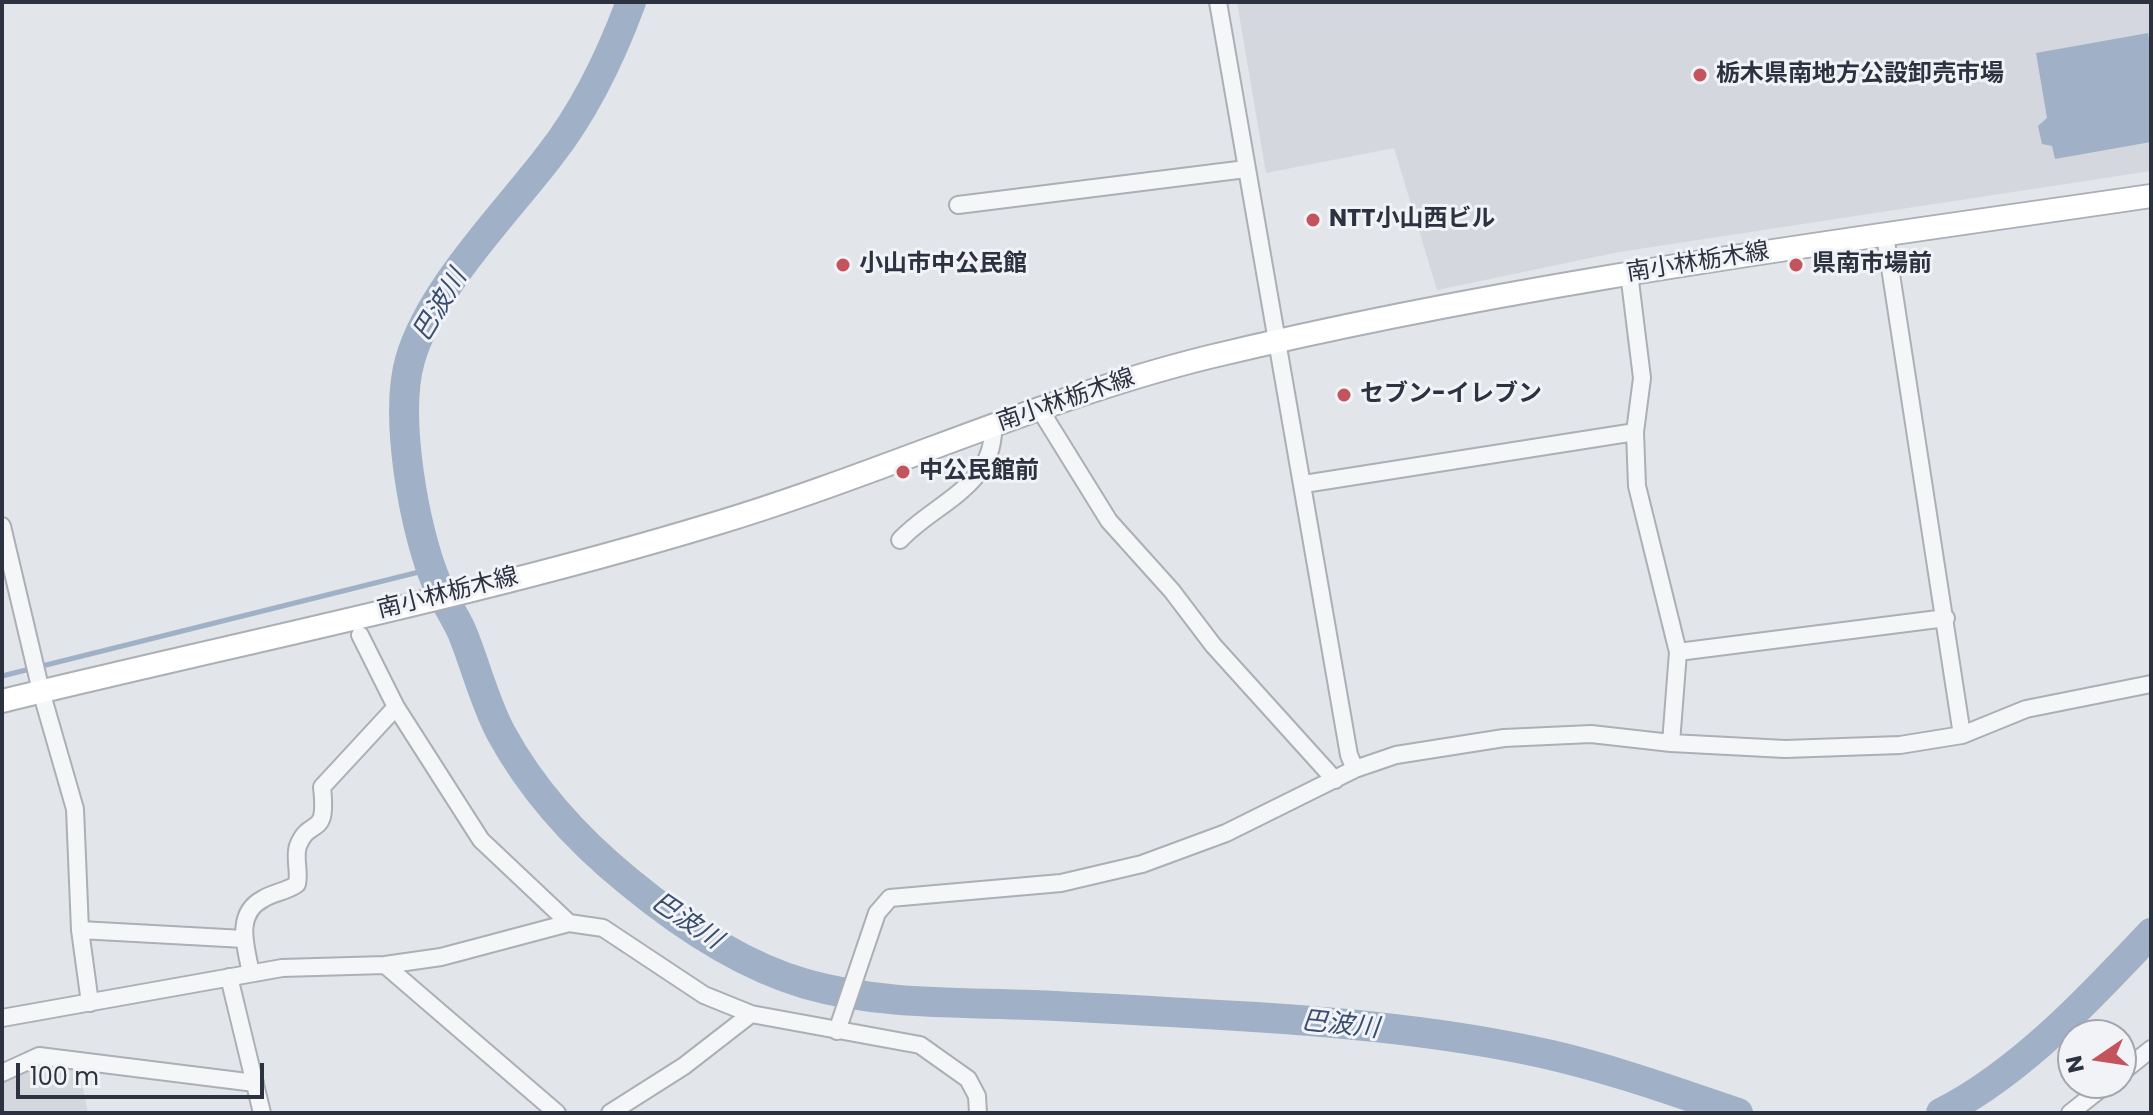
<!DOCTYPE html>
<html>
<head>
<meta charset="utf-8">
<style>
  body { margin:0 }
  #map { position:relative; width:2153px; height:1115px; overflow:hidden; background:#e2e5e9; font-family:Poppins,sans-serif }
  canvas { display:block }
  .frame { position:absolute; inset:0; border:4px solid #2c3240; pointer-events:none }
  .north { position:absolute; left:2057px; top:1019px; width:80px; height:80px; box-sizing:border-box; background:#f2f3f7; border:2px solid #a3a6ae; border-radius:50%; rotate:257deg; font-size:22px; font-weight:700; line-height:32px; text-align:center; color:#2c3240 }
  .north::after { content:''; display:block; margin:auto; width:28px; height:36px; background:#c3535c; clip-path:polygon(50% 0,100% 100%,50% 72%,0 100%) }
  .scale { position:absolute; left:16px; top:1063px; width:248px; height:36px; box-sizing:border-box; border:4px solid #2c3240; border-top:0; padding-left:10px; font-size:24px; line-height:28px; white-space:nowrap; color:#2c3240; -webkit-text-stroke:6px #f2f3f7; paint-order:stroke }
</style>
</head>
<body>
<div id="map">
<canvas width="2153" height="1115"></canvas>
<div class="frame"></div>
<div class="north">N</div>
<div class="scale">100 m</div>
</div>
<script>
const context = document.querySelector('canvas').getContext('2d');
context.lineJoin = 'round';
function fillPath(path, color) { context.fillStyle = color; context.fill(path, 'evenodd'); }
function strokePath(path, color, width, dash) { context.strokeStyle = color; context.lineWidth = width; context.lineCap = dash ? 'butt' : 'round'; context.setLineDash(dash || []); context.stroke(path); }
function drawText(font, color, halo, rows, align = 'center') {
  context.font = font + ' Poppins,"Noto Sans JP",sans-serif'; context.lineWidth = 6; context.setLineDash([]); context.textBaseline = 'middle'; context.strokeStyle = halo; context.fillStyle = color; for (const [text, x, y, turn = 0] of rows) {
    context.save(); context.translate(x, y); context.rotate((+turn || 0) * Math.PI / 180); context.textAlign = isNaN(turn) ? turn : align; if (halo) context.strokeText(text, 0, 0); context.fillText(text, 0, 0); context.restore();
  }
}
fillPath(new Path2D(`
  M1237,2H2151V171L1619,252L1437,290L1394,148L1266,173Z
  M30,1052L77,1059L88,1113H2V1070Z`), '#d5d7de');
fillPath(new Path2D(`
  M2148,33L2151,50V142L2055,159L2052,146L2042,144L2038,126L2047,118L2036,53Z`), '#a0b0c6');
strokePath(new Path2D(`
  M2,676L431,569`), '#a0b0c6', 5);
strokePath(new Path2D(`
  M631,2C611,56 586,109 550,155C506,213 430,289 410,360C394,416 414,531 437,584C444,601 455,616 462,632C476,666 484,701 501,733C532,790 579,841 628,881C680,924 740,965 806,984C880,1005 956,1002 1032,1005C1101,1008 1170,1012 1238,1016C1342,1022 1450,1032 1551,1055C1615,1070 1676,1092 1738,1113
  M1941,1113C2020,1073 2091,997 2151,933`), '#a0b0c6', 30);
const minor = new Path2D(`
  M1218,2L1349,755L1355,769
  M958,205L1246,169
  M1885,235L1962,735
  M1629,273L1642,378L1635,432L1637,486L1678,652L1671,743
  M1039,408L1109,521L1172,591L1213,645L1335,780
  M1304,484L1635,432
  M2,526L41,691L75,809L80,930L90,1003
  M900,540C934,503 996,486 993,425
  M360,635L396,707L481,840L569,923
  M1678,652L1946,618
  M80,930L244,939
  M385,965L557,1113
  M251,973C246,948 234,914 263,899C274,892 286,892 297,884C300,871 294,858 298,846C310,815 328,841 322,787L396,707
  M229,977L262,1113
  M2,1018L282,968L385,965L441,957L569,923L603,928L704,995L751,1014L920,1045L968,1079L977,1096L978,1113
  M837,1031L877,913L890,898L1061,883L1142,864L1226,833L1355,769L1396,755L1504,738L1591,734L1671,743L1785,749L1900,745L1962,735L2026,709L2151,684
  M2,1073L39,1056L255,1083
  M2121,1073L2151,1049
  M610,1113L684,1066L751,1014
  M2070,1113L2108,1083`);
const secondary = new Path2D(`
  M2,701C239,643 480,595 714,524C881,474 1039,399 1209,357C1519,282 1836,242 2151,196`);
strokePath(minor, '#abafb6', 20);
strokePath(secondary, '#abafb6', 26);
strokePath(minor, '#f5f6f8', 16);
strokePath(secondary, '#fff', 22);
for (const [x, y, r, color] of [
  [1700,75,8,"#c3535c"],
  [1313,220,8,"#c3535c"],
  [843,265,8,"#c3535c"],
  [1796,265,8,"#c3535c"],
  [1344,395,8,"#c3535c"],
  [903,472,8,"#c3535c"]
]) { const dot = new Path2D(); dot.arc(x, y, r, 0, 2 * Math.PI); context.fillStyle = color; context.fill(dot); strokePath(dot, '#f2f3f7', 3); }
drawText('bold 24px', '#2c3240', '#f2f3f7', [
  ["栃木県南地方公設卸売市場",1716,75],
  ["NTT小山西ビル",1329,220],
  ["小山市中公民館",859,265],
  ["県南市場前",1812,265],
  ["セブン-イレブン",1360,395],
  ["中公民館前",919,472]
], 'left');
drawText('24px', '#2c3240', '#f2f3f7', [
  ["南小林栃木線",1698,263,-9],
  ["南小林栃木線",1066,401,-19],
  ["南小林栃木線",448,594,-14]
]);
drawText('italic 26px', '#394e70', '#f2f3f7', [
  ["巴波川",441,306,-59],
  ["巴波川",686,922,34],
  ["巴波川",1340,1026,6]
]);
</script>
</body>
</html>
